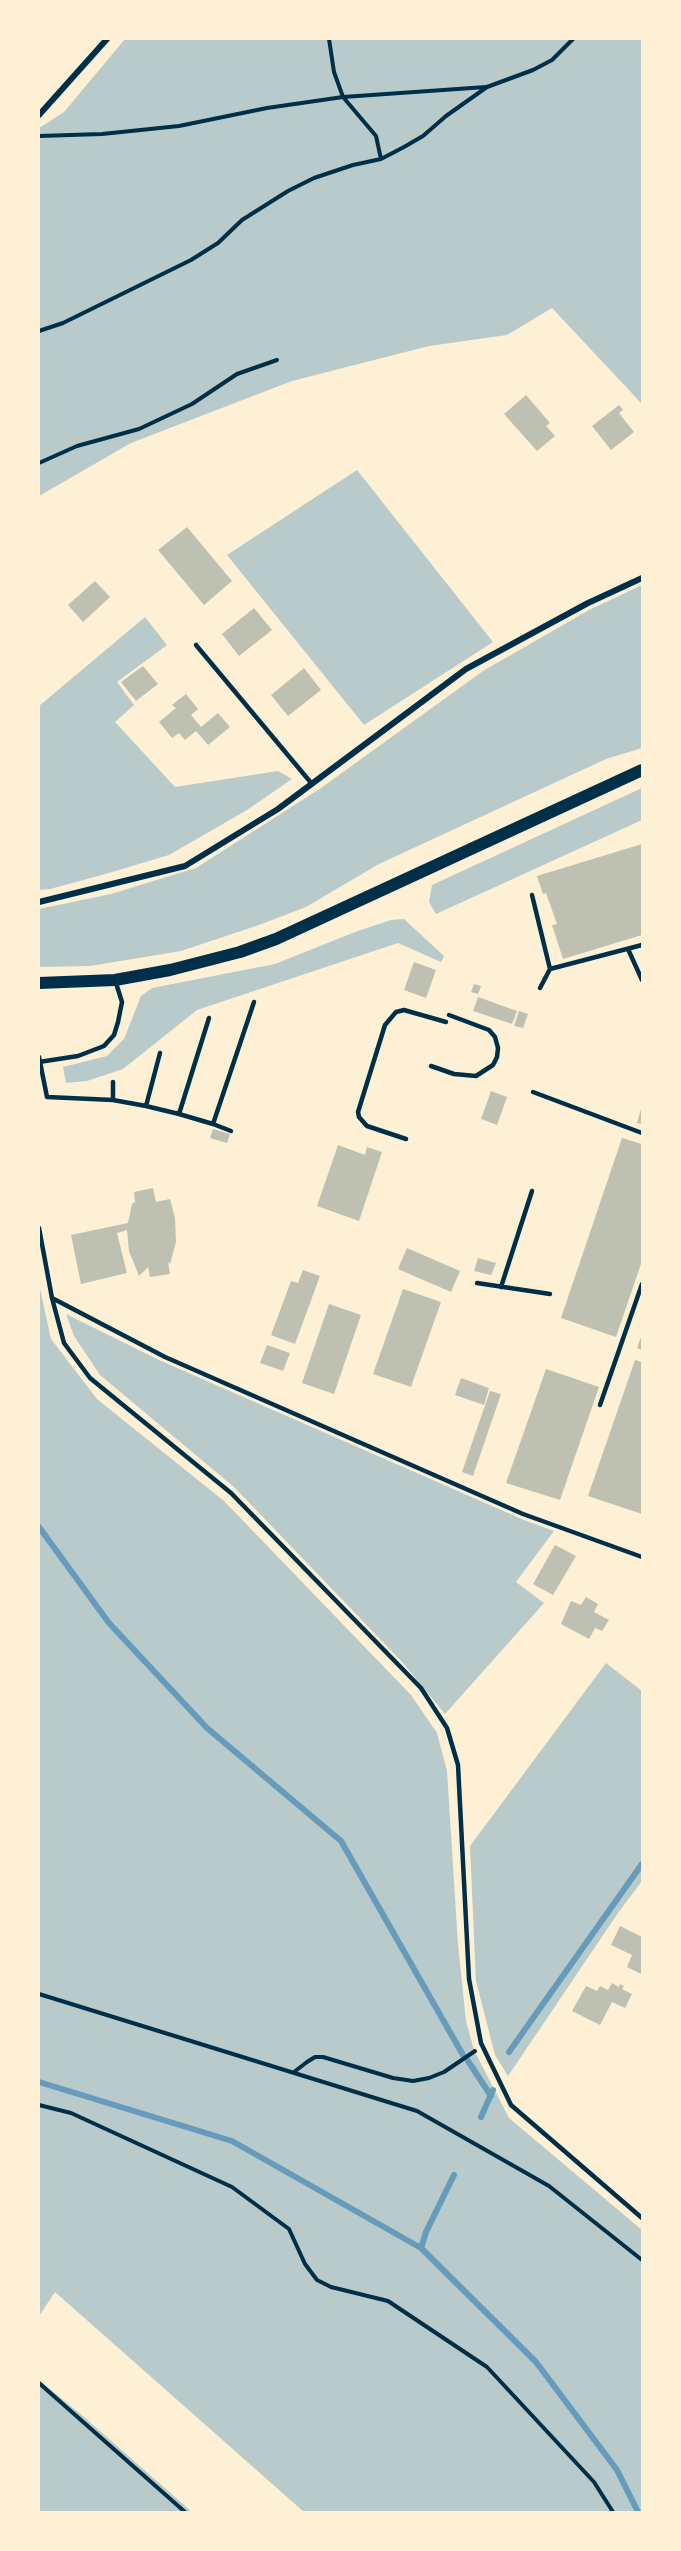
<!DOCTYPE html>
<style>
body{margin:0}
#map{position:relative;width:681px;height:2551px;overflow:hidden;background:#fdf0d5;font-family:Rubik,sans-serif}
canvas{display:block}
.frame{position:absolute;inset:0;border:40px solid #fdf0d5;pointer-events:none}
</style>
<div id="map">
<canvas width="681" height="2551"></canvas>
<div class="frame"></div>
</div>
<script>
const ctx = document.querySelector('canvas').getContext('2d');
ctx.lineJoin = 'round';
function fillPath(path, color) {
  ctx.fillStyle = color;
  ctx.fill(path, 'evenodd');
}
function shape(rows) {
  const path = new Path2D();
  for (const r of rows) {
    path.moveTo(r[0], r[1]);
    for (let i = 2; i < r.length; i += 2) path.lineTo(r[i], r[i + 1]);
  }
  return path;
}
function trace(path, color, width, dash) {
  ctx.strokeStyle = color;
  ctx.lineWidth = width;
  ctx.lineCap = dash ? 'butt' : 'round';
  ctx.setLineDash(dash || []);
  ctx.stroke(path);
}
const green = shape([
 [125,39,642,39,642,404,552,308,507,335,429,346,292,381,131,443,39,496,39,128,64,112],
 [357,470,493,642,364,725,227,555],
 [642,585,642,748,606,759,379,864,306,907,259,925,181,951,90,966,39,967,39,909,111,894,196,868,321,788,483,671,589,610],
 [145,617,167,645,117,682,134,705,115,722,175,787,278,771,292,779,247,810,169,855,102,875,50,889,39,890,39,706],
 [642,788,642,820,436,914,429,902,432,885],
 [404,919,444,956,441,962,398,943,197,1010,123,1069,87,1081,66,1083,63,1067,107,1056,124,1039,141,996,152,988,275,964,355,932,391,920],
 [39,1284,51,1339,97,1399,224,1501,411,1695,437,1733,447,1771,458,1944,466,2021,474,2050,509,2118,642,2230,642,2512,304,2512,55,2292,39,2316],
 [66,1314,159,1360,524,1520,554,1531,516,1582,544,1603,445,1714,403,1663,234,1487,100,1375,74,1336],
 [606,1663,642,1691,642,1881,618,1913,508,2076,495,2055,476,1981,470,1846],
 [39,2380,84,2417,192,2512,39,2512]
]);
const stream = shape([
 [39,1527,109,1623,207,1728,341,1841,463,2055],
 [509,2052,642,1864],
 [468,2061,491,2096],
 [39,2082,232,2141,421,2248,536,2362,617,2470,638,2512],
 [481,2117,493,2090],
 [421,2248,426,2232,454,2175]
]);
const building = shape([
 [526,395,550,423,546,426,555,436,537,451,504,414],
 [619,405,623,410,619,413,634,432,611,450,592,426],
 [187,527,232,581,204,605,158,550],
 [95,581,110,597,83,622,68,605],
 [254,608,272,630,239,656,222,634],
 [143,666,158,684,136,701,121,682],
 [304,668,321,690,288,716,271,695],
 [186,694,198,709,191,715,201,727,218,713,230,727,208,745,196,731,185,740,179,733,172,738,159,722,176,708,172,705],
 [642,844,642,935,563,959,552,925,557,924,546,893,543,894,537,876],
 [414,962,436,970,426,998,404,990],
 [474,984,481,986,478,994,471,992],
 [478,997,517,1011,512,1024,473,1011],
 [519,1011,528,1014,523,1028,514,1026],
 [491,1091,507,1097,497,1125,481,1119],
 [641,1109,642,1110,642,1124,637,1123],
 [213,1129,230,1134,227,1143,210,1138],
 [622,1138,642,1144,642,1261,616,1337,561,1318],
 [338,1145,365,1155,367,1147,382,1152,359,1221,317,1206],
 [153,1188,156,1202,170,1199,175,1218,176,1242,170,1264,168,1262,170,1274,150,1277,148,1267,139,1276,129,1251,127,1230,117,1233,127,1273,81,1284,71,1235,128,1223,132,1204,135,1202,134,1192],
 [407,1248,460,1271,451,1292,398,1269],
 [478,1258,496,1263,491,1275,474,1271],
 [303,1270,320,1276,295,1344,271,1335,291,1281,298,1283],
 [403,1289,441,1302,411,1387,373,1374],
 [329,1304,361,1315,334,1394,302,1383],
 [642,1334,642,1350,637,1348],
 [267,1345,290,1353,283,1371,260,1363],
 [635,1360,642,1362,642,1514,588,1496],
 [546,1369,599,1387,560,1500,506,1483],
 [461,1378,489,1388,484,1405,455,1395],
 [490,1391,501,1394,473,1476,462,1472],
 [555,1545,576,1556,553,1595,533,1584],
 [586,1597,598,1604,594,1612,609,1620,602,1631,595,1628,589,1639,561,1624,571,1601,581,1605],
 [620,1926,642,1937,641,1974,627,1967,632,1955,611,1945],
 [612,1983,619,1987,620,1984,624,1986,622,1989,632,1994,625,2008,612,2002,600,2025,572,2011,586,1986,597,1991,600,1986,608,1990]
]);
const path = shape([
 [329,39,334,72,343,97,376,136,381,159],
 [39,136,102,134,179,126,267,108,343,97,486,87],
 [39,331,63,323,191,260,218,243,242,220,288,191,314,178,353,165,381,159,404,147,423,136,446,116,487,87,533,70,552,60,573,39],
 [39,463,77,446,139,429,192,404,237,374,277,360],
 [39,1994,417,2111,549,2186,642,2260],
 [294,2072,307,2062,315,2057,323,2057,393,2078,413,2081,429,2078,444,2072,475,2051],
 [39,2105,71,2113,232,2187,289,2229,305,2264,317,2280,331,2287,388,2301,487,2367,594,2482,613,2512],
 [39,2383,185,2512]
]);
const service = shape([
 [196,645,312,784],
 [532,895,550,969,540,988],
 [628,949,642,980],
 [550,969,642,945],
 [39,1057,47,1097,113,1100,113,1082],
 [39,1062,78,1056,104,1046,114,1035,118,1022,122,1002,116,983],
 [431,1066,454,1074,476,1076,493,1065,497,1057,498,1048,495,1037,489,1030,449,1015],
 [533,1092,642,1133],
 [113,1100,146,1106,160,1053],
 [146,1106,179,1114,209,1018],
 [179,1114,213,1124,254,1002],
 [213,1124,231,1131],
 [406,1139,367,1126,359,1117,358,1112,385,1025,396,1012,404,1010,446,1022],
 [39,1228,52,1298,64,1343,90,1378,231,1493,421,1688,447,1728,458,1765,469,1979,481,2043,511,2105,642,2218],
 [477,1283,550,1294],
 [501,1287,532,1191],
 [52,1298,165,1357,523,1514,642,1557],
 [600,1405,642,1284]
]);
const minor = shape([
 [39,115,107,39],
 [39,902,185,866,278,809,466,669,588,603,642,578]
]);
const secondary = shape([
 [39,983,115,980,170,970,240,952,276,939,642,770]
]);
fillPath(green, '#b9caca');
trace(stream, '#669bbc', 6);
fillPath(building, '#bec0b2');
trace(path, '#003049', 4);
trace(service, '#003049', 4.5);
trace(minor, '#003049', 6);
trace(secondary, '#003049', 12);
</script>
